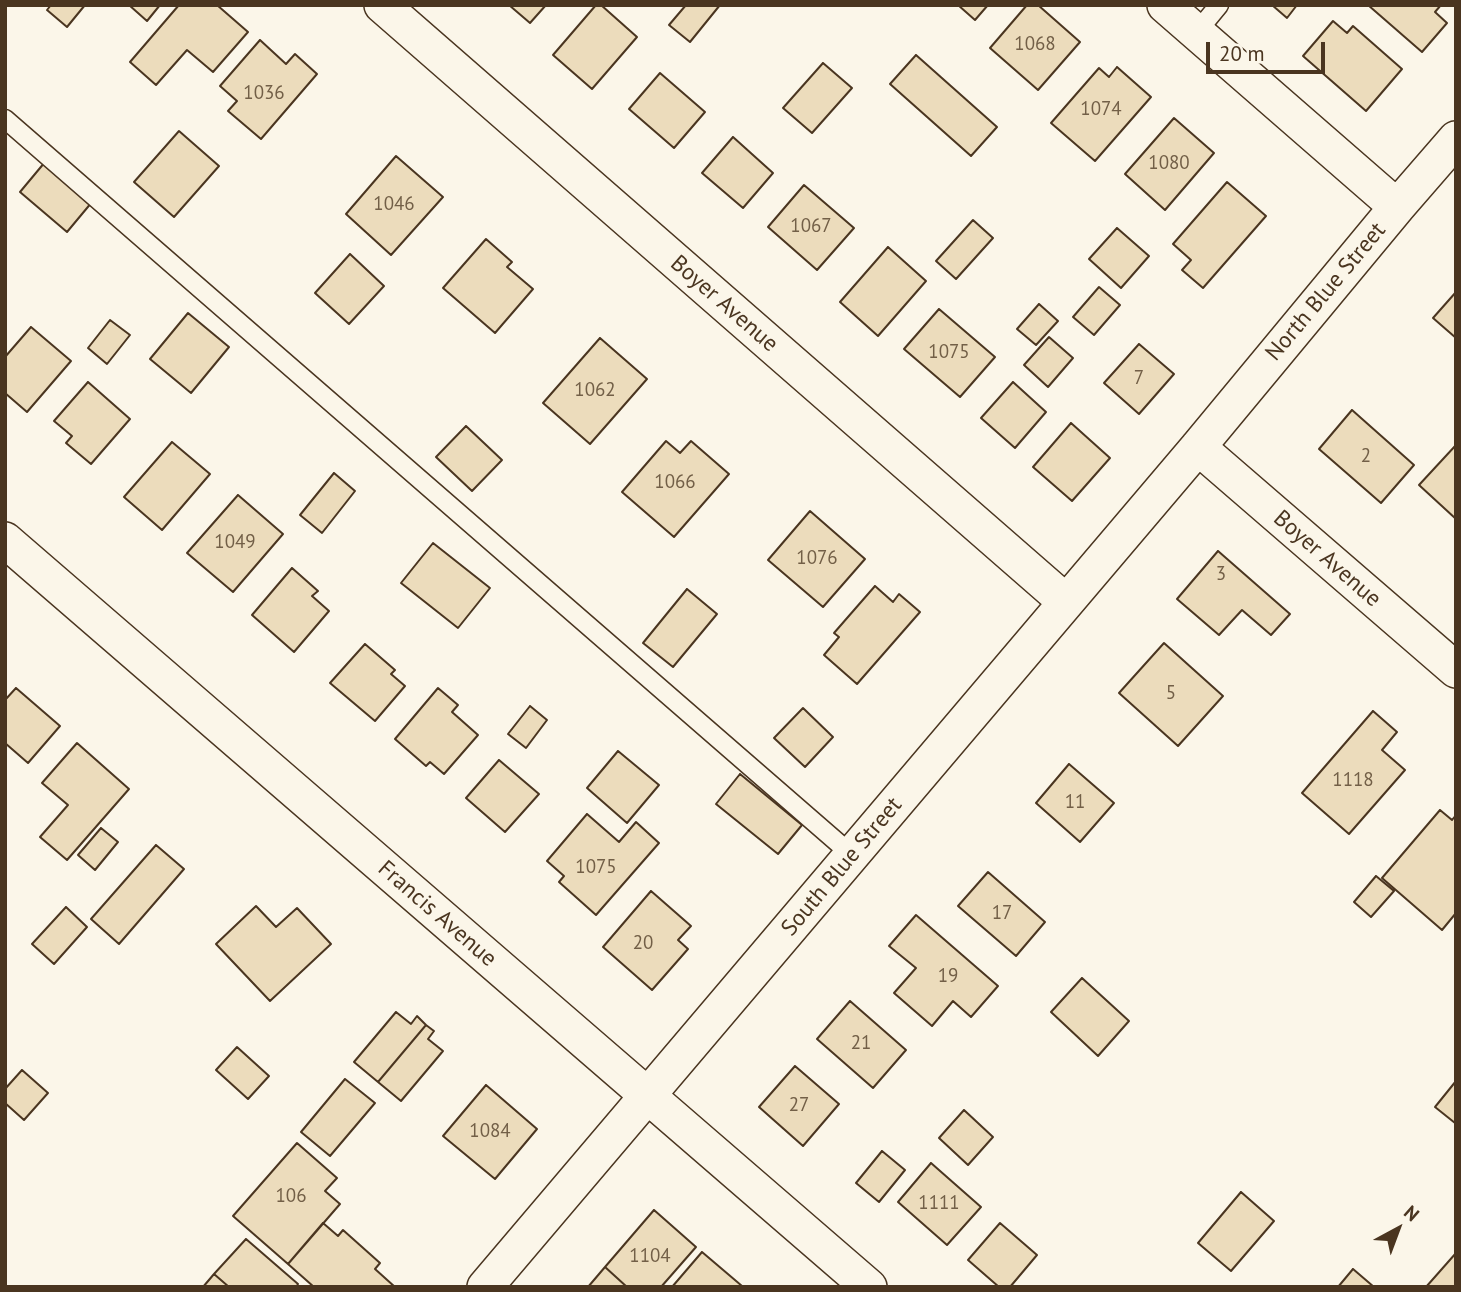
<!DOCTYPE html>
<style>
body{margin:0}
#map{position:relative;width:1461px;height:1292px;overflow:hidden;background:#fbf6e9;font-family:"PT Sans",sans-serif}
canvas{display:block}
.frame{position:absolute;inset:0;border:7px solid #4a3520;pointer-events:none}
.north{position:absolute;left:1363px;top:1194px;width:70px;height:70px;-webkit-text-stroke:5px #fbf6e9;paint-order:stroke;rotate:41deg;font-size:19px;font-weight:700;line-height:28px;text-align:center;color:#4a3520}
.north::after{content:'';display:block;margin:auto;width:24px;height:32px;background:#4a3520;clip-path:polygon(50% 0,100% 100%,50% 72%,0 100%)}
.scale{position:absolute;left:1206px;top:42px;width:119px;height:32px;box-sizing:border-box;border:4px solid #4a3520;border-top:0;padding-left:9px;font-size:21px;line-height:24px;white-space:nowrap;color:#4a3520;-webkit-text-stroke:5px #fbf6e9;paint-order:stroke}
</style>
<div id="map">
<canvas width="1461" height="1292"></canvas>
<div class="frame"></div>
<div class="north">N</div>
<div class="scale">20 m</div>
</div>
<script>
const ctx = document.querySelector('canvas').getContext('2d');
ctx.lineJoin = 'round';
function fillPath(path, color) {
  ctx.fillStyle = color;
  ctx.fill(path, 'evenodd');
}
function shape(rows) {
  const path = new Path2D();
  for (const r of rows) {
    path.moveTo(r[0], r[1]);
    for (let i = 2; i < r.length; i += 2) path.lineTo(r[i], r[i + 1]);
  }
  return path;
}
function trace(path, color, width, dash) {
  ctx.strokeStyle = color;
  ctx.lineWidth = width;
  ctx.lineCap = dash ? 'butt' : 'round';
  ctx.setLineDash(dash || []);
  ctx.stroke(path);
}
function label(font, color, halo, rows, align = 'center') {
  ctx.font = font + ' "PT Sans",sans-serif';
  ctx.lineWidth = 5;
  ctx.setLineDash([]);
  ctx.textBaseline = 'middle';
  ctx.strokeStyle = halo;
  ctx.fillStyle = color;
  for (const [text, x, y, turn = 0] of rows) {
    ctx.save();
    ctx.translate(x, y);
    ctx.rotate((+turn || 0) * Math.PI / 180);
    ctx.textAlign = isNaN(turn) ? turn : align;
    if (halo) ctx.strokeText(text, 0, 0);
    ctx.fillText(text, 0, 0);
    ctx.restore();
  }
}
const building = shape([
 [51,5,85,5,67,27,47,10,51,5],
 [129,5,160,5,147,21,129,5],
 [179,5,217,5,248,32,213,72,187,50,156,85,130,62,179,5],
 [509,5,546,5,530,23,509,5],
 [596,5,601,5,637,37,592,89,553,55,596,5],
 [686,5,720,5,690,42,669,25,686,5],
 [958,5,988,5,975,20,958,5],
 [1027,5,1038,5,1080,42,1038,90,990,48,1027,5],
 [1272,5,1297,5,1287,18,1272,5],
 [1368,5,1441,5,1435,12,1447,23,1422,52,1368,5],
 [1333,21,1347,33,1353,26,1402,69,1366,111,1303,56,1333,21],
 [260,40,286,64,295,54,317,74,261,139,228,111,237,101,220,86,260,40],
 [916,55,997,127,971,156,890,84,916,55],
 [823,63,852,88,812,133,783,108,823,63],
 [1117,67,1151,97,1095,161,1051,123,1099,68,1109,77,1117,67],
 [660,73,705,112,674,148,629,109,660,73],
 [1174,118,1214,153,1165,210,1125,174,1174,118],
 [179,131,219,166,174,217,134,182,179,131],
 [733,137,773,173,743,208,702,173,733,137],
 [396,156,443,197,391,255,346,214,396,156],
 [45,162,92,202,67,232,20,192,45,162],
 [1227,182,1266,216,1203,288,1182,270,1191,260,1173,244,1227,182],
 [804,185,854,228,817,270,768,227,804,185],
 [973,220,993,238,956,279,936,261,973,220],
 [1117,228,1149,256,1121,288,1089,259,1117,228],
 [486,239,512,262,507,267,533,289,495,333,443,288,486,239],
 [888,247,926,281,878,336,840,302,888,247],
 [350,254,384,286,349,324,315,293,350,254],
 [1099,287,1120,305,1094,335,1073,317,1099,287],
 [1456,292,1456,338,1433,318,1456,292],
 [1039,304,1058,321,1036,345,1017,329,1039,304],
 [939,309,995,357,960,397,904,349,939,309],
 [188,313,229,347,191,393,150,359,188,313],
 [110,320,130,335,107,364,88,348,110,320],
 [31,327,71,361,27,412,5,393,5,357,31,327],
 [1049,337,1073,358,1048,387,1024,365,1049,337],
 [600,338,647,379,590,444,543,403,600,338],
 [1139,344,1174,374,1139,414,1104,383,1139,344],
 [88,382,130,419,91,464,66,443,72,436,54,421,88,382],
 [1013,382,1046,412,1015,448,981,418,1013,382],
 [1352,410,1414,465,1381,503,1319,449,1352,410],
 [1071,423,1110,458,1072,501,1033,467,1071,423],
 [466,426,502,460,472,491,436,457,466,426],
 [666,441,680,453,691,441,729,474,674,537,622,492,666,441],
 [172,442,210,474,162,530,124,497,172,442],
 [1456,445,1456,519,1419,485,1456,445],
 [334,473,355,491,322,533,300,515,334,473],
 [238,495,283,534,233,592,187,553,238,495],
 [810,511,865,559,823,607,768,560,810,511],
 [433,543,490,588,458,628,401,583,433,543],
 [1218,551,1290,614,1271,635,1242,610,1219,635,1177,599,1218,551],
 [292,568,318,591,312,596,329,611,294,652,252,615,292,568],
 [875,586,893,602,899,594,920,612,857,684,824,655,839,637,834,633,875,586],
 [687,589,717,614,673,667,643,643,687,589],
 [1164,643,1223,696,1178,746,1119,693,1164,643],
 [365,644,395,670,391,674,405,686,375,721,330,683,365,644],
 [16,688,60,726,28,763,5,743,5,700,16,688],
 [438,688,458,705,452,712,478,735,444,774,430,762,426,766,395,739,438,688],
 [530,706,547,720,526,748,508,734,530,706],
 [803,708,833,737,805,767,774,738,803,708],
 [1373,711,1397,732,1382,750,1405,770,1349,834,1302,793,1373,711],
 [77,743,129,789,67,860,40,837,68,805,42,783,77,743],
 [618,751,659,785,627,823,587,788,618,751],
 [499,760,539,794,505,832,466,798,499,760],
 [1069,764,1114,803,1080,842,1036,803,1069,764],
 [740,774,802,825,778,854,716,804,740,774],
 [1440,810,1452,820,1456,815,1456,913,1442,930,1382,878,1440,810],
 [587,814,619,842,636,822,659,843,596,915,559,882,564,876,547,861,587,814],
 [101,828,118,842,95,870,78,855,101,828],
 [156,845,184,869,119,944,91,919,156,845],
 [988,872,1045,922,1016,956,958,906,988,872],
 [1376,876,1394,891,1371,917,1354,902,1376,876],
 [651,891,691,926,678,940,688,949,652,990,603,947,651,891],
 [256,906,276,927,297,908,331,944,270,1001,216,944,256,906],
 [66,907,87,927,54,964,32,944,66,907],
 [916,915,998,986,971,1017,953,1001,932,1026,894,993,916,968,889,946,916,915],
 [1082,978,1129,1021,1098,1056,1051,1012,1082,978],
 [850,1001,906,1050,873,1088,817,1039,850,1001],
 [396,1012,411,1024,417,1016,426,1025,378,1082,354,1062,396,1012],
 [426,1025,434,1031,428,1039,443,1051,401,1101,378,1082,426,1025],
 [237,1047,269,1076,248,1099,216,1070,237,1047],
 [795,1066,839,1104,803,1146,759,1107,795,1066],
 [22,1070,48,1093,24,1120,5,1103,5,1089,22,1070],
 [345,1079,375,1103,330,1156,301,1132,345,1079],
 [1456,1081,1456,1121,1455,1123,1435,1107,1456,1081],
 [486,1085,537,1129,495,1179,443,1136,486,1085],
 [964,1110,993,1137,968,1165,939,1138,964,1110],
 [297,1143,337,1178,325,1191,340,1204,288,1264,233,1216,297,1143],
 [882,1151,905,1170,879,1202,856,1183,882,1151],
 [931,1163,981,1207,947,1245,898,1202,931,1163],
 [1241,1192,1274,1221,1231,1271,1198,1243,1241,1192],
 [654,1210,696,1247,661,1287,627,1287,605,1267,654,1210],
 [323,1223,338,1236,343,1230,380,1263,375,1269,395,1287,314,1287,288,1264,323,1223],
 [1000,1223,1037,1255,1010,1287,999,1287,968,1260,1000,1223],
 [246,1239,298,1284,296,1287,229,1287,214,1274,246,1239],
 [702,1252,742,1286,741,1287,672,1287,702,1252],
 [1456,1253,1456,1287,1426,1287,1456,1253],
 [605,1267,627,1287,588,1287,605,1267],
 [1353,1269,1374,1287,1338,1287,1353,1269],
 [214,1274,229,1287,203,1287,214,1274]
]);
const lane = shape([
 [1196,33,1219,5],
 [5,119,852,855]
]);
const street = shape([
 [382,5,1066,602],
 [1165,5,1397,207],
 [1198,447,1456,670],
 [5,540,869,1287],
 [485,1287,1198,447,1397,207,1456,139]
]);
const numberNames = [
 ["1068",1035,45],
 ["1036",264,94],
 ["1074",1101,110],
 ["1080",1169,164],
 ["1046",394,205],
 ["1067",811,227],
 ["1075",949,353],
 ["7",1139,379],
 ["1062",595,391],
 ["2",1366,457],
 ["1066",675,483],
 ["1049",235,543],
 ["1076",817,559],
 ["3",1221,575],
 ["5",1171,694],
 ["1118",1353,781],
 ["11",1075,803],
 ["1075",596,868],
 ["17",1002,914],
 ["20",643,944],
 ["19",948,977],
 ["21",861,1044],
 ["27",799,1106],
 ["1084",490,1132],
 ["106",291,1197],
 ["1111",939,1204],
 ["1104",650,1257]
];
const streetNames = [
 ["North Blue Street",1326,292,-50],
 ["Boyer Avenue",724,304,41],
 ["Boyer Avenue",1327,559,41],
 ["South Blue Street",842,867,-50],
 ["Francis Avenue",437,914,41]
];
fillPath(building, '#ecdcbc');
trace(building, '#4a3520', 2);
trace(lane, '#4a3520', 21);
trace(street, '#4a3520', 38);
trace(lane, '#fbf6e9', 18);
trace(street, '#fbf6e9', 35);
label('19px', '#725f47', null, numberNames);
label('23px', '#4a3520', '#fbf6e9', streetNames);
</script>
